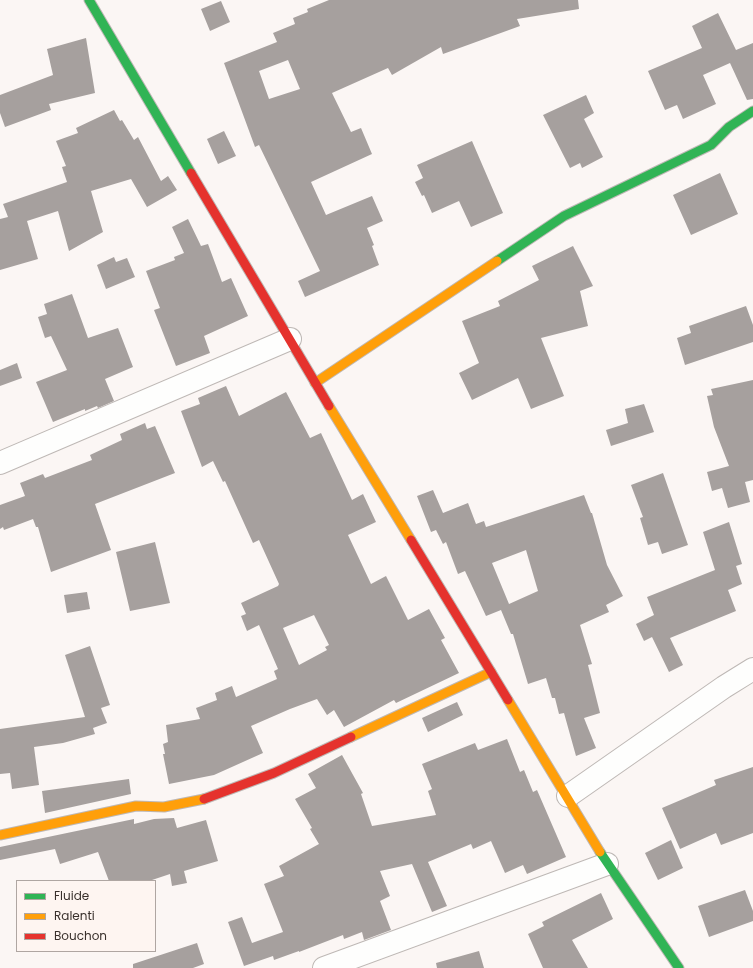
<!DOCTYPE html>
<style>
body{margin:0}
#map{position:relative;width:753px;height:968px;overflow:hidden;background:#fbf6f4;font-family:Poppins,sans-serif}
canvas{display:block}
.legend{position:absolute;left:16px;top:880px;width:140px;height:72px;box-sizing:border-box;background:#fef5f1;border:1px solid #afa6a2;margin:0;padding:5px 7px;list-style:none;font-size:12px;color:#39302c}
.legend li{display:flex;align-items:center;gap:8px;height:20px}
.legend b{width:20px;border:1px solid #afa6a2}
</style>
<div id="map">
<canvas width="753" height="968"></canvas>
<ul class="legend">
<li><b style="height:5px;background:#30b455"></b>Fluide</li>
<li><b style="height:5px;background:#ff9f0a"></b>Ralenti</li>
<li><b style="height:5px;background:#e5322d"></b>Bouchon</li>
</ul>
</div>
<script>
const ctx = document.querySelector('canvas').getContext('2d');
ctx.lineJoin = 'round';
function fillPath(path, color) {
  ctx.fillStyle = color;
  ctx.fill(path, 'evenodd');
}
function shape(rows) {
  const path = new Path2D();
  for (const r of rows) {
    path.moveTo(r[0], r[1]);
    for (let i = 2; i < r.length; i += 2) path.lineTo(r[i], r[i + 1]);
  }
  return path;
}
function trace(path, color, width, dash) {
  ctx.strokeStyle = color;
  ctx.lineWidth = width;
  ctx.lineCap = dash ? 'butt' : 'round';
  ctx.setLineDash(dash || []);
  ctx.stroke(path);
}
const building = shape([
 [329,0,578,0,579,9,517,19,520,26,443,54,441,47,392,75,388,68,332,93,351,132,361,128,372,154,311,182,326,215,372,196,383,221,367,228,374,245,372,246,379,265,305,297,298,281,320,271,259,145,255,147,224,63,277,42,273,33,295,24,293,18,308,12,307,9],
 [288,60,300,89,269,99,259,71],
 [221,1,230,22,210,31,201,9],
 [718,13,736,50,753,43,753,99,747,100,730,63,703,75,716,104,683,119,677,105,665,110,648,71,702,48,692,26],
 [86,38,95,93,49,104,51,110,5,127,0,113,0,95,53,75,47,49],
 [586,95,594,113,584,119,603,157,582,168,580,163,570,168,543,115],
 [114,110,120,121,122,120,134,140,138,137,161,181,168,176,177,190,147,207,131,179,91,191,103,232,69,251,58,211,27,221,38,259,0,270,0,219,8,217,3,204,67,182,62,167,66,166,56,141,78,133,76,128],
 [224,131,236,156,218,164,207,139],
 [472,141,503,213,471,227,459,201,432,213,424,195,422,196,415,182,423,178,417,165],
 [720,173,738,214,691,235,673,195],
 [188,219,201,246,208,244,222,282,231,278,248,316,204,336,210,353,176,366,154,310,160,308,146,271,175,260,174,257,184,253,172,227],
 [573,246,593,286,580,291,588,326,541,338,564,396,531,409,518,378,472,400,459,373,479,363,462,321,500,306,498,301,539,280,532,266],
 [114,257,116,262,127,258,135,277,106,289,97,265],
 [72,294,88,338,118,328,133,367,105,379,114,401,98,408,97,406,85,411,85,409,53,422,36,382,67,370,51,336,45,338,38,317,47,314,44,304],
 [746,306,753,325,753,342,685,365,677,338,691,333,689,326],
 [17,363,22,378,0,386,0,370],
 [753,380,753,480,745,482,750,502,728,508,722,488,712,491,707,472,729,466,714,427,707,396,713,395,711,389],
 [226,386,239,416,286,392,310,438,321,433,352,500,363,494,376,522,348,535,371,584,386,576,408,620,429,609,445,638,441,640,459,673,396,703,394,700,344,727,334,710,327,715,317,699,290,709,251,726,263,753,214,775,169,784,163,754,165,754,163,744,168,742,166,725,200,719,196,708,217,700,215,693,232,686,236,697,277,679,274,671,278,669,259,625,247,631,241,616,246,614,241,603,278,586,279,584,259,540,253,543,225,481,223,482,213,461,202,467,181,411,200,404,198,398],
 [314,615,329,645,325,647,327,650,299,665,283,628],
 [644,404,654,432,611,446,606,430,628,423,625,409],
 [145,423,147,429,155,426,175,473,95,504,111,550,51,572,38,527,36,527,33,519,4,530,3,527,0,529,0,505,25,496,20,483,43,474,45,478,92,460,90,455,122,440,120,434],
 [663,473,688,545,662,554,658,542,648,545,640,518,643,517,631,485],
 [433,490,443,513,468,503,476,524,484,521,486,527,584,495,591,513,592,513,607,565,623,596,606,605,609,612,580,625,592,664,588,665,600,713,584,718,596,748,576,756,564,713,559,714,555,698,552,698,546,678,528,684,513,634,511,634,501,610,486,616,465,571,458,574,446,542,443,544,436,530,431,532,417,496],
 [526,550,538,591,509,604,492,563],
 [729,522,742,564,736,566,742,584,728,590,736,611,670,638,683,665,669,672,652,637,644,641,636,624,654,615,647,597,715,570,703,532],
 [155,542,170,603,130,611,116,552],
 [87,592,90,609,67,613,64,595],
 [90,646,110,705,101,708,107,723,93,728,95,734,63,743,34,747,39,785,12,789,10,773,0,774,0,729,85,717,65,655],
 [457,702,463,715,428,732,422,718],
 [507,739,520,772,524,770,533,792,537,790,566,857,527,874,523,865,505,873,491,841,473,849,471,844,428,862,447,906,432,912,412,864,380,871,390,896,380,901,391,930,364,940,362,932,344,939,343,935,299,952,299,951,274,960,273,956,244,966,228,922,242,917,252,943,283,932,264,884,284,876,279,866,319,844,310,829,312,828,295,799,316,788,308,774,342,755,363,793,361,794,372,826,436,815,428,791,432,789,422,764,475,743,478,750],
 [753,767,753,833,721,845,716,833,680,849,662,808,716,785,714,780],
 [129,779,131,794,45,813,42,791],
 [174,818,177,828,206,820,218,861,184,871,187,883,172,886,170,874,149,881,109,881,98,852,60,864,55,849,0,860,0,847,134,819,134,824,154,819],
 [671,840,683,868,658,880,645,853],
 [745,890,753,911,753,921,709,937,698,906],
 [601,893,613,919,572,940,588,968,543,968,528,934,544,926,542,922],
 [197,943,204,964,193,968,133,968,133,964],
 [479,951,484,968,437,968,436,963]
]);
const street = shape([
 [0,463,290,339],
 [568,796,724,687,753,669],
 [324,968,607,864]
]);
const fast = shape([
 [89,0,191,173],
 [497,261,564,216,711,145,729,127,753,111],
 [600,852,679,968]
]);
const slow = shape([
 [315,383,497,261],
 [329,406,411,540],
 [508,700,600,852],
 [351,737,491,672],
 [0,835,136,806,164,807,204,799]
]);
const jam = shape([
 [191,173,329,406],
 [411,540,508,700],
 [204,799,274,773,351,737]
]);
fillPath(building, '#a6a09e');
trace(street, '#beb8b5', 24);
trace(fast, '#beb8b5', 11);
trace(slow, '#beb8b5', 11);
trace(jam, '#beb8b5', 11);
trace(street, '#fefefd', 22);
trace(fast, '#30b455', 9);
trace(slow, '#ff9f0a', 9);
trace(jam, '#e5322d', 9);
</script>
